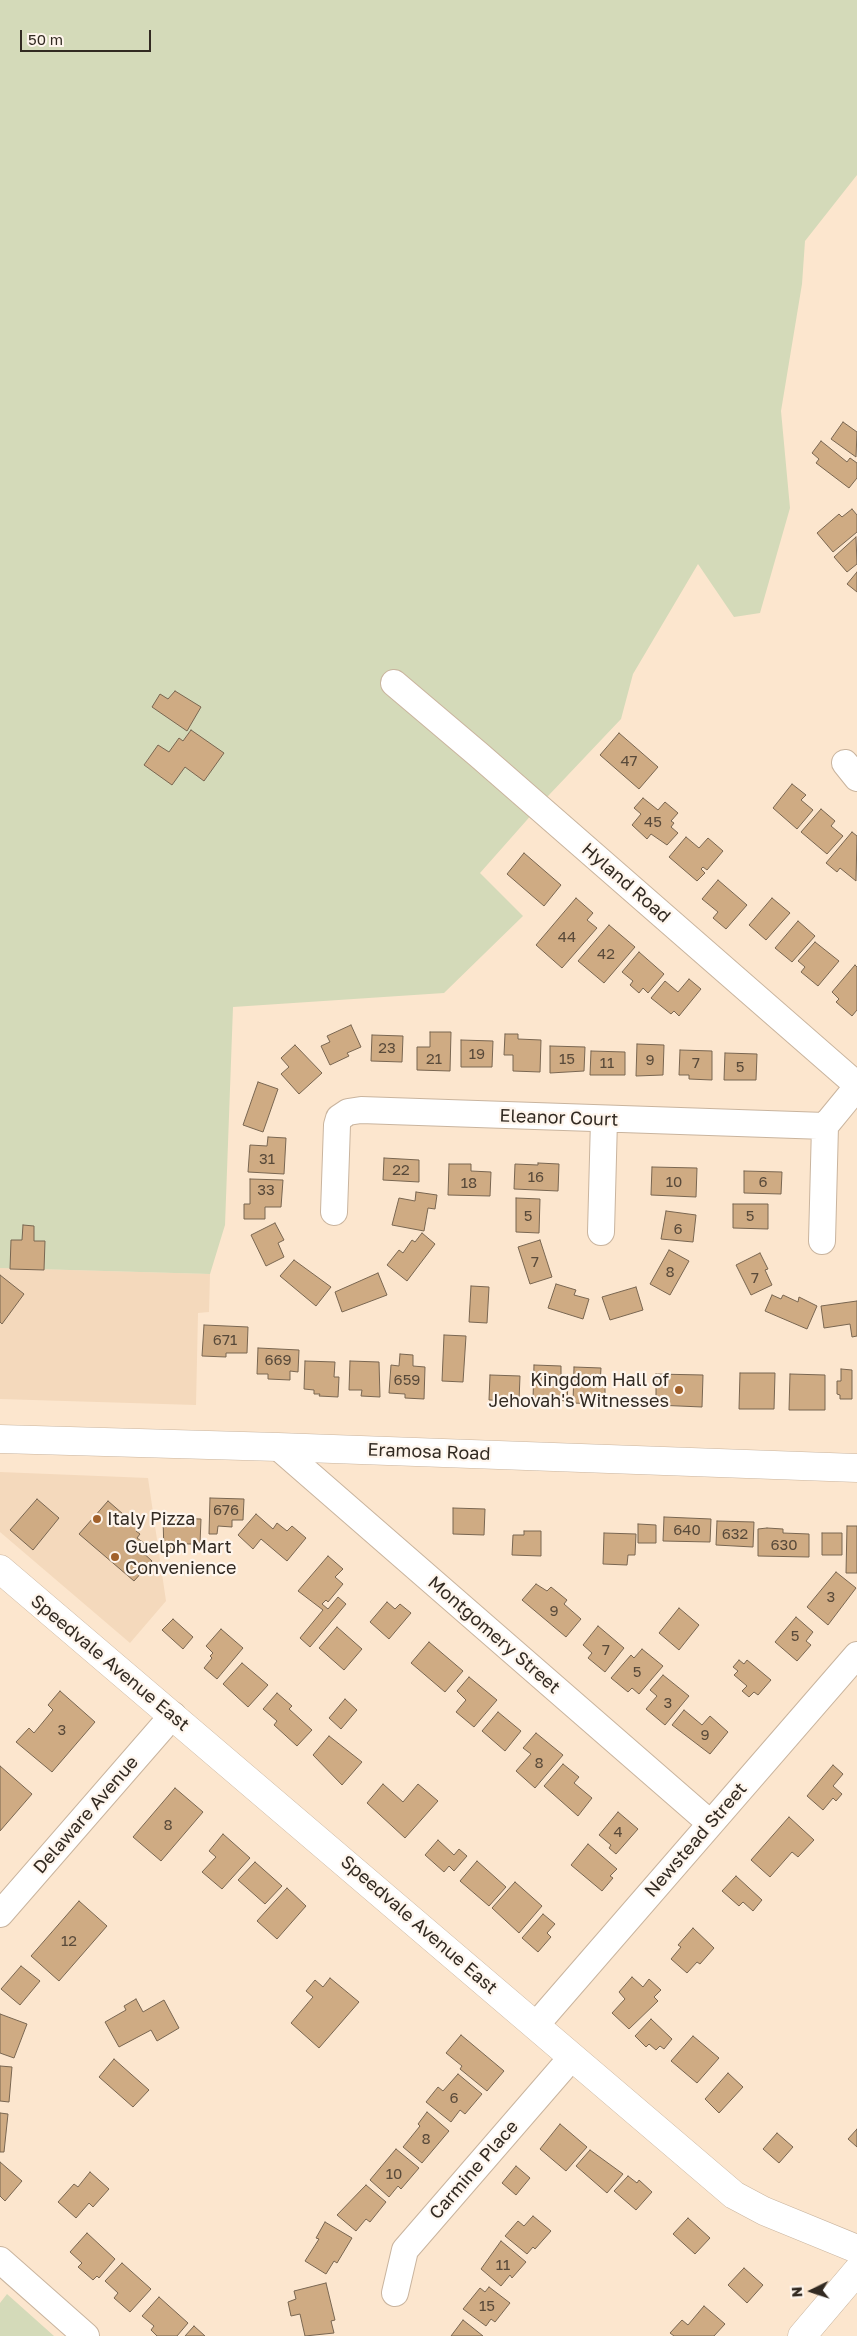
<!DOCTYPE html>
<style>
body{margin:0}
#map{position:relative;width:857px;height:2336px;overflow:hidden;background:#fce6ce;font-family:"Golos Text",sans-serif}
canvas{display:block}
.north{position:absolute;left:787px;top:2266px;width:50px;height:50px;-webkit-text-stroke:4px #fef5ec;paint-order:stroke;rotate:266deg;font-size:14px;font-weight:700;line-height:20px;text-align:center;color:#322a22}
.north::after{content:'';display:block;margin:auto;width:18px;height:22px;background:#322a22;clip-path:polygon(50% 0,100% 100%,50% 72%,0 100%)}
.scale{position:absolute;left:20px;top:30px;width:131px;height:22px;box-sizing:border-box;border:2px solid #322a22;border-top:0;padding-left:6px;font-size:15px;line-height:18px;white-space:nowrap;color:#322a22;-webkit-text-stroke:4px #fef5ec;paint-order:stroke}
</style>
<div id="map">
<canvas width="857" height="2336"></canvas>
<div class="north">N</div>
<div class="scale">50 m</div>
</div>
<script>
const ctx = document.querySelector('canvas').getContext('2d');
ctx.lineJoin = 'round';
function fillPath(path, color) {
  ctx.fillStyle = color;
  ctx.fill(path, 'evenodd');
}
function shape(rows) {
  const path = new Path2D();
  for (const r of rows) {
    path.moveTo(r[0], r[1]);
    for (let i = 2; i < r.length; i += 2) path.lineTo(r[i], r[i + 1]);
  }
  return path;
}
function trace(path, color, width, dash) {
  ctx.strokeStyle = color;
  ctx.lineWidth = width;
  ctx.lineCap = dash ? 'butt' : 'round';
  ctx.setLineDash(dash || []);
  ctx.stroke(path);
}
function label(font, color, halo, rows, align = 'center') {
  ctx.font = font + ' "Golos Text",sans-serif';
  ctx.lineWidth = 4.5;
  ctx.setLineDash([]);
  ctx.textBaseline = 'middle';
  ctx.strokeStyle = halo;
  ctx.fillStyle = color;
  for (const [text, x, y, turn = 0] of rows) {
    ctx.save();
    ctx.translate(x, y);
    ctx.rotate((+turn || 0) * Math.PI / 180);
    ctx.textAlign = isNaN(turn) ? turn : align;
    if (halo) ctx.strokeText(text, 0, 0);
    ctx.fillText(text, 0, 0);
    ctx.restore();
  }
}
const built = shape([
 [0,1268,210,1274,209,1312,198,1313,196,1405,0,1399],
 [0,1472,148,1478,166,1601,130,1643,0,1532]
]);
const green = shape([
 [0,0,857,0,857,175,805,241,802,284,781,411,790,508,760,613,734,617,698,564,633,674,621,719,549,795,480,873,523,916,444,993,233,1007,225,1225,210,1274,0,1268],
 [7,2294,54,2336,0,2336,0,2303]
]);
const building = shape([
 [843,422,857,432,856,457,831,439,843,422],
 [821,441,847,462,850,458,857,463,857,478,849,488,816,463,819,459,812,453,821,441],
 [852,509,857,515,857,532,833,552,817,533,839,514,842,517,852,509],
 [856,537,857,564,847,572,834,557,856,537],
 [857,572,857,592,847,584,857,572],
 [175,691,201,707,187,731,152,707,160,694,168,699,175,691],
 [191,730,224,753,204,781,185,767,172,785,144,765,158,745,169,752,179,738,183,741,191,730],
 [619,733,658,767,639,789,600,755,619,733],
 [792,784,806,795,801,800,813,810,797,829,773,808,792,784],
 [643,798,658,810,665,802,678,813,671,821,674,823,671,827,678,833,667,845,651,834,647,839,632,825,641,814,634,808,643,798],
 [821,809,835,821,831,826,843,836,827,854,801,832,821,809],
 [852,832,857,836,856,881,840,868,837,872,826,863,852,832],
 [686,837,699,848,708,838,723,851,707,870,703,867,701,869,705,873,697,881,669,857,686,837],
 [524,853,561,885,544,906,507,874,524,853],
 [718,880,747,905,726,929,713,918,718,912,702,899,718,880],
 [576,898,593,913,587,920,597,928,562,968,536,945,576,898],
 [772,898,790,913,766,940,749,925,772,898],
 [798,921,815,936,792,962,775,948,798,921],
 [609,925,635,947,604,983,578,961,609,925],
 [815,942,839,961,818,986,801,972,805,967,798,961,815,942],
 [639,952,664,974,648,993,643,988,639,993,630,985,633,981,622,972,639,952],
 [855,965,857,967,857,1010,852,1016,836,1002,839,999,832,992,855,965],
 [689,979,701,989,679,1016,674,1011,671,1014,651,998,665,981,678,992,689,979],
 [351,1025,361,1047,347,1053,349,1056,330,1065,321,1046,330,1042,327,1036,351,1025],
 [430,1032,451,1032,450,1071,417,1070,417,1047,430,1047,430,1032],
 [505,1034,518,1034,518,1039,541,1040,540,1072,513,1071,513,1055,504,1055,505,1034],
 [372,1035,403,1036,402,1062,371,1061,372,1035],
 [461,1040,493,1041,492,1067,461,1067,461,1040],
 [637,1044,664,1045,663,1075,636,1076,637,1044],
 [295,1045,322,1073,299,1094,281,1074,289,1067,281,1058,295,1045],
 [550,1046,585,1047,584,1071,550,1073,550,1046],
 [680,1050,712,1051,712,1080,689,1079,689,1075,679,1075,680,1050],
 [591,1051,625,1052,625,1075,590,1075,591,1051],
 [725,1053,757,1054,756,1080,724,1080,725,1053],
 [258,1082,278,1089,263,1132,243,1125,258,1082],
 [268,1137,286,1138,284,1174,248,1172,250,1145,267,1146,268,1137],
 [384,1158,419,1160,419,1182,383,1180,384,1158],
 [538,1163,559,1164,558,1191,514,1189,515,1164,538,1165,538,1163],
 [449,1164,471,1164,471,1171,491,1172,490,1196,448,1195,449,1164],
 [652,1167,697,1168,696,1197,651,1195,652,1167],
 [744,1171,782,1172,781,1194,744,1193,744,1171],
 [250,1179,283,1180,281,1207,265,1207,265,1219,244,1219,244,1204,250,1204,250,1179],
 [416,1192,437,1195,435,1209,428,1208,424,1231,392,1225,399,1198,415,1201,416,1192],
 [516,1198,540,1199,539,1233,516,1232,516,1198],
 [733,1204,768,1204,768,1229,733,1228,733,1204],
 [666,1211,696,1215,693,1242,661,1239,666,1211],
 [275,1223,284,1240,278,1243,284,1257,266,1266,251,1235,275,1223],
 [23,1225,34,1226,34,1241,45,1241,44,1270,10,1269,11,1240,22,1240,23,1225],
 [422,1233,435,1244,407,1281,387,1265,399,1250,403,1253,412,1240,415,1242,422,1233],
 [540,1240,552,1277,530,1284,518,1247,540,1240],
 [669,1250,689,1261,670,1295,650,1284,669,1250],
 [760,1253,768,1269,765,1270,772,1285,751,1295,736,1265,760,1253],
 [294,1260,331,1287,316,1306,280,1276,294,1260],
 [378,1273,387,1295,342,1312,335,1292,378,1273],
 [0,1275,24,1294,2,1324,0,1322,0,1275],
 [556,1284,576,1290,574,1295,589,1299,583,1319,548,1308,556,1284],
 [471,1286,489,1287,487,1323,469,1322,471,1286],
 [636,1287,643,1310,610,1320,602,1297,636,1287],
 [772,1295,781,1299,783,1295,798,1302,799,1297,817,1306,807,1329,765,1311,772,1295],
 [857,1301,857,1336,852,1337,850,1324,824,1328,821,1306,857,1301],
 [204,1325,248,1327,247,1353,226,1353,226,1357,202,1356,204,1325],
 [444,1335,466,1336,463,1382,442,1381,444,1335],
 [258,1348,299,1350,298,1372,290,1371,290,1380,268,1379,268,1374,257,1374,258,1348],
 [400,1354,413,1355,413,1366,425,1367,424,1399,405,1398,405,1394,389,1393,391,1365,399,1366,400,1354],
 [305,1361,335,1362,334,1377,339,1377,338,1397,319,1396,320,1394,314,1394,314,1390,304,1389,305,1361],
 [350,1361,379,1362,380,1397,361,1396,362,1390,349,1390,350,1361],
 [534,1365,561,1366,561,1384,568,1385,567,1401,533,1399,534,1365],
 [574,1367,601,1368,600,1385,605,1385,605,1402,599,1402,599,1404,573,1403,574,1367],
 [841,1369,852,1370,852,1399,840,1399,840,1395,837,1394,837,1381,841,1381,841,1369],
 [740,1373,775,1373,774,1409,739,1409,740,1373],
 [656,1374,703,1375,702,1407,656,1405,656,1374],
 [790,1374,825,1375,825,1410,789,1410,790,1374],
 [490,1375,520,1376,519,1401,489,1400,490,1375],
 [210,1498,244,1499,243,1520,232,1520,232,1527,218,1526,217,1534,209,1534,210,1498],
 [37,1499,59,1518,33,1550,10,1530,37,1499],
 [108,1501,139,1528,136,1531,140,1534,137,1538,144,1543,139,1549,152,1561,134,1581,79,1534,108,1501],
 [453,1508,485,1509,484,1535,453,1534,453,1508],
 [256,1514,273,1529,277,1523,287,1531,292,1526,306,1538,287,1561,261,1539,253,1549,238,1535,256,1514],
 [664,1517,711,1519,710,1542,663,1541,664,1517],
 [163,1518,201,1519,200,1544,179,1544,179,1553,164,1553,163,1518],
 [717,1521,754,1522,753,1547,716,1545,717,1521],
 [638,1524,656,1525,656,1543,638,1543,638,1524],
 [847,1526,857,1526,857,1573,846,1573,847,1526],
 [767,1528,783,1529,783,1533,809,1534,809,1557,758,1556,758,1529,767,1528],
 [524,1531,541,1531,541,1556,512,1555,513,1535,524,1535,524,1531],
 [604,1533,636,1534,635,1555,628,1555,627,1565,603,1564,604,1533],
 [822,1533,842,1533,842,1555,822,1555,822,1533],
 [328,1556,343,1569,335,1577,343,1584,328,1602,326,1600,322,1604,328,1609,338,1597,346,1604,310,1647,300,1638,323,1610,298,1591,328,1556],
 [836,1572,856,1588,828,1625,807,1607,836,1572],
 [536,1584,547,1591,551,1587,567,1600,564,1604,581,1619,566,1637,522,1600,536,1584],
 [387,1602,395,1609,400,1604,411,1613,389,1639,370,1622,387,1602],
 [679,1608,699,1625,679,1650,659,1633,679,1608],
 [796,1617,813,1632,806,1641,811,1645,797,1661,775,1642,796,1617],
 [173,1619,193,1637,183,1649,162,1630,173,1619],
 [598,1626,624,1648,605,1672,588,1658,592,1653,583,1645,598,1626],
 [337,1627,362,1649,344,1670,319,1648,337,1627],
 [221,1629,243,1648,217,1679,204,1668,212,1658,210,1656,213,1653,206,1646,221,1629],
 [429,1642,463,1671,445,1692,411,1663,429,1642],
 [642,1649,663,1666,639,1694,632,1688,628,1692,611,1678,631,1655,634,1658,642,1649],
 [739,1660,744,1664,747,1660,771,1680,758,1695,754,1692,749,1697,742,1691,747,1686,734,1675,738,1671,733,1667,739,1660],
 [242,1663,268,1685,248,1707,223,1684,242,1663],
 [663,1675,689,1696,665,1725,646,1709,657,1696,650,1690,663,1675],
 [469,1677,497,1700,474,1727,456,1712,466,1700,457,1691,469,1677],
 [60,1691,95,1722,52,1772,16,1742,29,1728,34,1733,53,1710,48,1705,60,1691],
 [277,1693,292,1706,289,1709,312,1730,297,1746,274,1725,277,1721,263,1709,277,1693],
 [345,1699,357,1710,341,1729,329,1718,345,1699],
 [684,1710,702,1725,710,1716,728,1732,710,1754,672,1725,684,1710],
 [498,1712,521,1731,505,1751,482,1731,498,1712],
 [536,1733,563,1755,535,1788,516,1771,531,1754,523,1748,536,1733],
 [329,1736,362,1762,342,1785,313,1755,329,1736],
 [563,1764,579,1777,574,1783,592,1798,578,1816,544,1786,563,1764],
 [833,1765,843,1774,833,1786,842,1794,836,1801,833,1798,823,1810,807,1796,833,1765],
 [0,1766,32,1794,0,1831,0,1766],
 [383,1784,403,1802,418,1784,438,1801,405,1838,367,1803,383,1784],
 [175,1788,203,1812,161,1861,133,1837,175,1788],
 [618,1812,638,1829,616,1854,609,1848,611,1845,599,1835,618,1812],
 [789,1817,814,1840,798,1857,792,1852,770,1877,751,1860,789,1817],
 [223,1834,250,1858,222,1889,202,1872,216,1857,209,1851,223,1834],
 [438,1840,454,1855,459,1849,467,1856,454,1871,449,1866,444,1872,425,1855,438,1840],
 [588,1844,617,1869,610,1876,613,1878,602,1891,571,1865,588,1844],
 [477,1861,506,1887,489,1906,460,1881,477,1861],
 [255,1862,282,1886,265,1904,238,1880,255,1862],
 [736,1876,762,1900,753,1911,743,1902,739,1906,722,1891,736,1876],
 [515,1882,542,1906,519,1933,492,1908,515,1882],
 [287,1888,306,1906,277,1939,257,1921,287,1888],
 [79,1901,107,1926,59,1981,31,1956,79,1901],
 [543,1914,555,1924,547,1933,551,1937,538,1952,522,1938,543,1914],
 [693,1928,714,1948,700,1964,697,1962,687,1973,671,1959,681,1947,678,1945,693,1928],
 [21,1966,40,1981,20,2005,1,1989,21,1966],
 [632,1977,643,1987,649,1979,661,1990,654,1997,658,2001,629,2029,612,2013,625,1999,619,1992,632,1977],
 [330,1978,359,2002,319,2048,291,2023,313,1997,306,1991,315,1980,323,1987,330,1978],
 [136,1999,143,2012,164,2000,179,2028,157,2041,151,2030,119,2047,105,2022,126,2010,124,2006,136,1999],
 [0,2014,27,2024,14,2058,0,2053,0,2014],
 [651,2019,672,2039,664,2049,660,2046,656,2050,649,2044,646,2047,635,2036,651,2019],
 [461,2035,504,2071,487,2091,460,2069,462,2066,446,2053,461,2035],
 [693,2036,719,2058,697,2083,671,2061,693,2036],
 [114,2059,149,2090,133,2107,99,2077,114,2059],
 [0,2066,12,2067,9,2102,0,2101,0,2066],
 [728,2073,743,2087,719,2113,705,2099,728,2073],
 [458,2074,482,2094,465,2114,460,2110,451,2122,426,2102,438,2087,443,2091,458,2074],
 [427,2112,449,2131,422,2163,403,2147,420,2126,418,2124,427,2112],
 [0,2113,8,2114,4,2152,0,2152,0,2113],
 [560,2124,587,2147,566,2171,540,2149,560,2124],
 [857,2129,857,2147,848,2139,857,2129],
 [777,2133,793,2147,779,2163,763,2149,777,2133],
 [396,2149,419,2168,401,2189,398,2186,389,2197,370,2180,396,2149],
 [590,2150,623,2174,607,2193,576,2166,590,2150],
 [0,2162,22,2181,5,2201,0,2196,0,2162],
 [516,2166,530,2178,516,2195,502,2183,516,2166],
 [90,2172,109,2189,93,2207,89,2203,76,2218,58,2202,74,2184,78,2187,90,2172],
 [628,2176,637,2183,639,2180,652,2192,636,2210,614,2191,628,2176],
 [366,2185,386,2202,370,2222,366,2219,356,2231,337,2215,366,2185],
 [533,2216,551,2231,535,2249,533,2247,527,2254,505,2236,518,2221,524,2226,533,2216],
 [688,2218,710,2238,695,2254,673,2234,688,2218],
 [325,2222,352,2238,337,2263,334,2261,326,2274,305,2261,319,2239,316,2238,325,2222],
 [87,2233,115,2259,99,2278,97,2276,93,2280,78,2267,82,2263,70,2252,87,2233],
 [501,2241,526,2262,512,2278,510,2275,501,2286,481,2269,501,2241],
 [122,2263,151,2289,130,2312,114,2298,118,2293,105,2281,122,2263],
 [744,2268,763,2285,747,2303,728,2285,744,2268],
 [326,2283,335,2320,331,2321,334,2333,305,2336,300,2314,291,2316,288,2302,296,2299,294,2291,326,2283],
 [489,2287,510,2303,495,2322,491,2319,486,2326,463,2309,480,2288,485,2292,489,2287],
 [159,2297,188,2323,177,2336,157,2336,151,2330,154,2326,142,2316,159,2297],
 [704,2306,725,2324,714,2336,674,2336,670,2333,682,2320,688,2325,704,2306],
 [463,2320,483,2336,451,2336,463,2320],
 [194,2326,205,2336,185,2336,194,2326]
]);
const minor = shape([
 [394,683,479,755,857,1085],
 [845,763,857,778],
 [825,1126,857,1087],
 [334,1212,337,1125,339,1118,348,1112,361,1110,825,1126],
 [601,1232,604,1120],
 [822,1241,825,1126],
 [278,1447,710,1823],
 [0,1914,173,1715],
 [536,2025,857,1655],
 [0,2260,86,2336],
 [395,2293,405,2250,572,2057]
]);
const major = shape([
 [0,1439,278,1447,857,1468],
 [0,1569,734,2195,764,2211,857,2249],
 [802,2336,857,2271]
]);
const markers = [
 [679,1390,5,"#a2612b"],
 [97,1519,5,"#a2612b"],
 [115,1557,5,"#a2612b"]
];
const numberNames = [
 ["47",629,761],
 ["45",653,822],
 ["44",567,937],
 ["42",606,954],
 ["23",387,1048],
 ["19",477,1054],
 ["21",434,1059],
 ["15",567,1059],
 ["9",650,1060],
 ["11",607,1063],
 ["7",696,1063],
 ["5",740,1067],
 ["31",267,1159],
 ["22",401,1170],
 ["16",536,1177],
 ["10",674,1182],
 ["6",763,1182],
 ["18",469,1183],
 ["33",266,1190],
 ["5",528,1216],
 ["5",750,1216],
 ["6",678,1229],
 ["7",535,1262],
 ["8",670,1272],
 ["7",755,1278],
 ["671",225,1340],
 ["669",278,1360],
 ["659",407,1380],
 ["676",226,1510],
 ["640",687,1530],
 ["632",735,1534],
 ["630",784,1545],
 ["3",831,1597],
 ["9",554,1611],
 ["5",795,1636],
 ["7",606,1650],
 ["5",637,1672],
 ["3",668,1703],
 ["3",62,1730],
 ["9",705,1735],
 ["8",539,1763],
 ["8",168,1825],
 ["4",618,1832],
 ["12",69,1941],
 ["6",454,2098],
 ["8",426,2139],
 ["10",394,2174],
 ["11",503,2265],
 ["15",487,2306]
];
const streetNames = [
 ["Hyland Road",626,883,41],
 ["Eleanor Court",559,1118,2],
 ["Eramosa Road",429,1452,2],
 ["Montgomery Street",494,1635,41],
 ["Speedvale Avenue East",110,1663,40],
 ["Delaware Avenue",86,1815,-49],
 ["Newstead Street",696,1840,-49],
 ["Speedvale Avenue East",419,1925,41],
 ["Carmine Place",474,2170,-49]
];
const poiNames = [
 ["Kingdom Hall of",669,1380,"right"],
 ["Jehovah's Witnesses",669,1401,"right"],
 ["Italy Pizza",107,1519],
 ["Guelph Mart",125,1547],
 ["Convenience",125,1568]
];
fillPath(built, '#f4d9bc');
fillPath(green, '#d4dab9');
fillPath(building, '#cfab83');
trace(building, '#796651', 1);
trace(minor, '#c9b49e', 28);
trace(major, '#c9b49e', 29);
trace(minor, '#fff', 26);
trace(major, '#fff', 28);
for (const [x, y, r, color] of markers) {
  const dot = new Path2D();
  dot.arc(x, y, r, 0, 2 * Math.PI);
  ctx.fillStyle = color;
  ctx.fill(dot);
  trace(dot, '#fef5ec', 2);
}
label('15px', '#594a3a', null, numberNames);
label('18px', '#322a22', '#fef5ec', streetNames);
label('18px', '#322a22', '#fef5ec', poiNames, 'left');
</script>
